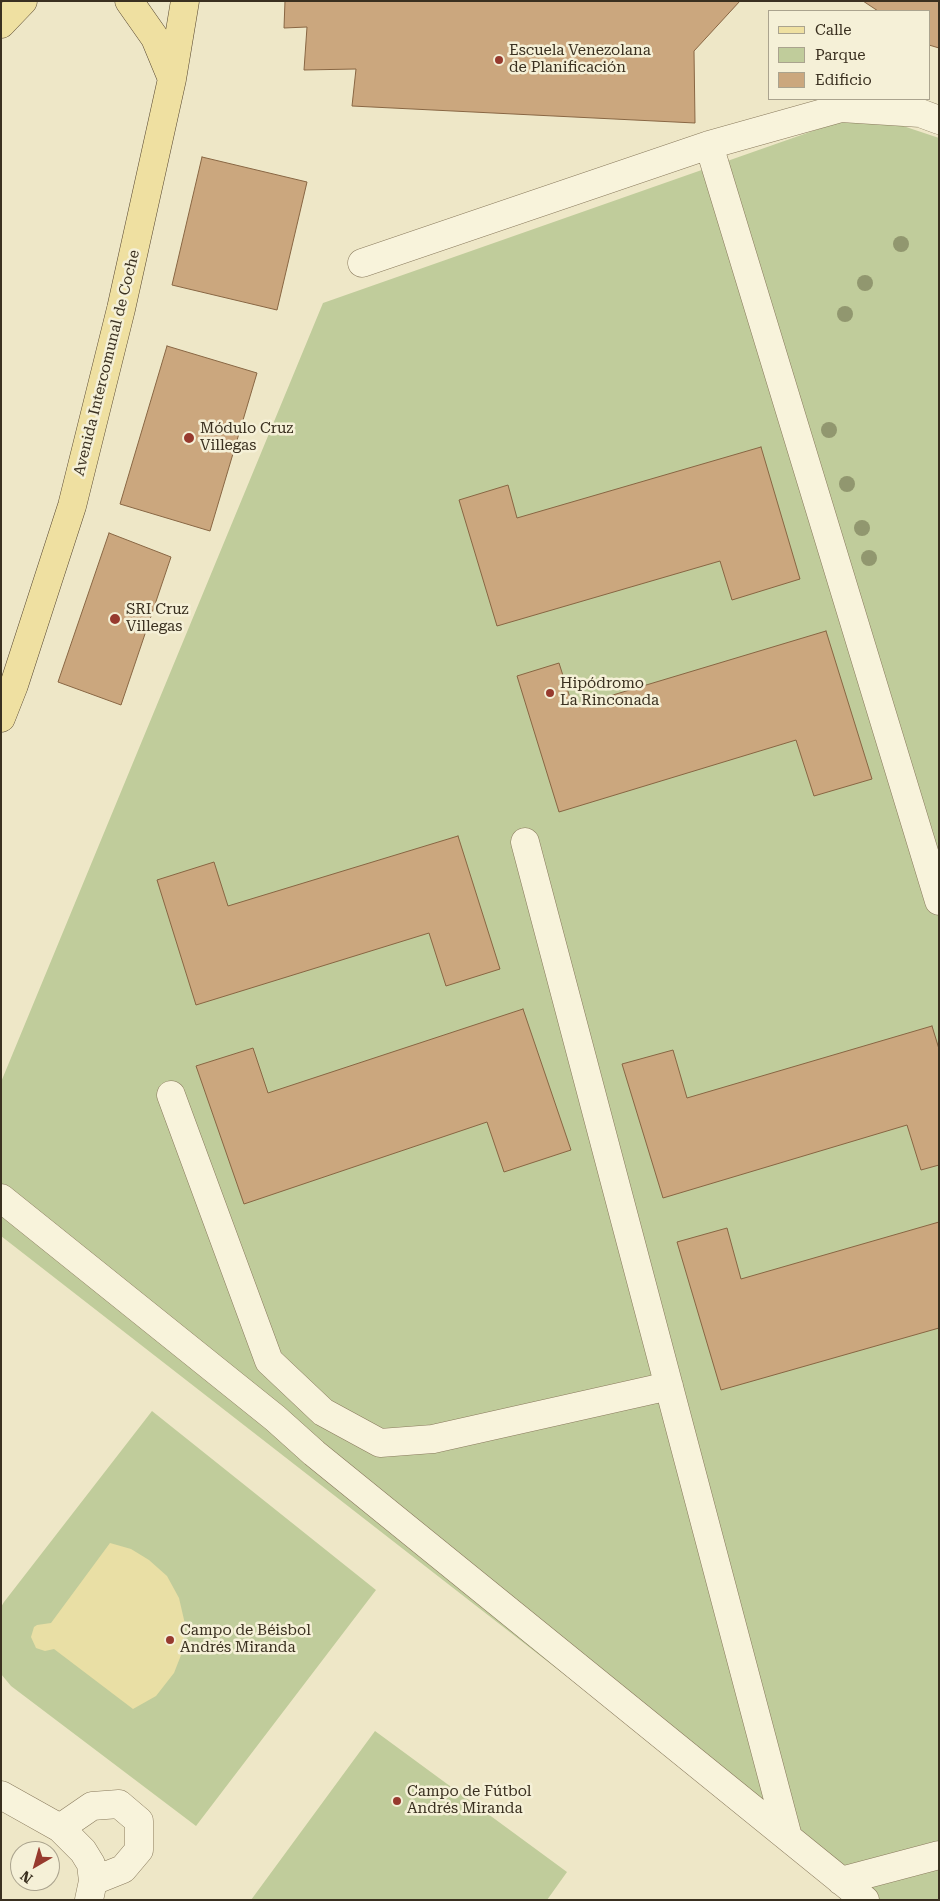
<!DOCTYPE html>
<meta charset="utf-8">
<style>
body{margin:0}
#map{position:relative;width:940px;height:1901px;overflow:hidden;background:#eee7c7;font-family:"Roboto Serif",serif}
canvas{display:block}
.frame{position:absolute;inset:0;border:2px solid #3a3020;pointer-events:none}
.legend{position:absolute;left:768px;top:10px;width:162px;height:90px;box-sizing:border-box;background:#f5f0d7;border:1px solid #aaa38e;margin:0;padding:6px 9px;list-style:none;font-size:15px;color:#3a3020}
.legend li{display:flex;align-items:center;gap:10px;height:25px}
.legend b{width:25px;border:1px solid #aaa38e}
.north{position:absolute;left:10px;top:1841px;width:50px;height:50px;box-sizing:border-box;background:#f5f0d7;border:1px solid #aaa38e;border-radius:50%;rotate:218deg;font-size:14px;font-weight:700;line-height:20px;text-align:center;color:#3a3020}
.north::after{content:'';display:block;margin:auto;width:18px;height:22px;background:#973a2e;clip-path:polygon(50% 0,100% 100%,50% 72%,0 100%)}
</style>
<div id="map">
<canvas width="940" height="1901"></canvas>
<div class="frame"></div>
<ul class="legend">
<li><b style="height:6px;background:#efe0a1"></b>Calle</li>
<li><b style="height:14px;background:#c0cc9b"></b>Parque</li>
<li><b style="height:14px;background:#cba77e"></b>Edificio</li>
</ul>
<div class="north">N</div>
</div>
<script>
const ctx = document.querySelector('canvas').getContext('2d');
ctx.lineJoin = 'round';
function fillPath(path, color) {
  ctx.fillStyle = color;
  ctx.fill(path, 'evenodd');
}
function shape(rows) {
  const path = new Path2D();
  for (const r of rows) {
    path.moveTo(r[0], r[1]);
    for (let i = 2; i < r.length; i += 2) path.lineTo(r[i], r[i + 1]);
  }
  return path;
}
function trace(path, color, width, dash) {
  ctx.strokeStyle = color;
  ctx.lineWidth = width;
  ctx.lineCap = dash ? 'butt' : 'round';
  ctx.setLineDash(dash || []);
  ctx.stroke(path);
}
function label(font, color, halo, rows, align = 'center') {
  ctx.font = font + ' "Roboto Serif",serif';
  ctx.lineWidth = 5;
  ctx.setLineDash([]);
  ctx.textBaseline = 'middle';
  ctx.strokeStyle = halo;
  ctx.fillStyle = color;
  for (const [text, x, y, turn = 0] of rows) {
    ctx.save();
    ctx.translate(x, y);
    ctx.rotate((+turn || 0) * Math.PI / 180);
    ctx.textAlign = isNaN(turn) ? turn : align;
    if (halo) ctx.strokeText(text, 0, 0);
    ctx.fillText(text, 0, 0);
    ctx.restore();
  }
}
const green = shape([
 [864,113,939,138,939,1900,854,1900,1,1236,1,1082,323,303],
 [152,1411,376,1590,196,1826,11,1686,1,1674,1,1607,4,1602],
 [375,1731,567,1872,547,1900,251,1900]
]);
const sand = shape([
 [110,1543,131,1549,149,1560,167,1576,179,1598,185,1624,183,1650,174,1673,156,1696,133,1709,54,1649,45,1651,36,1648,31,1637,34,1627,37,1625,51,1623]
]);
const building = shape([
 [285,1,740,1,694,51,695,123,352,106,356,69,304,70,307,27,284,28,285,1],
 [863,1,939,1,939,48,929,45,929,11,878,11,863,1],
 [202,157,307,182,277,310,172,285,202,157],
 [167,346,257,373,210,531,120,504,167,346],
 [761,447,800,579,732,600,720,561,497,626,459,500,508,485,517,518,761,447],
 [109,533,171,557,121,705,58,682,109,533],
 [826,631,872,779,814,796,796,740,559,812,517,676,559,663,573,707,826,631],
 [458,836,500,969,446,986,429,933,196,1005,157,880,214,862,228,906,458,836],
 [523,1009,571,1150,504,1172,487,1122,244,1204,196,1066,253,1048,268,1093,523,1009],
 [932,1026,939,1049,939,1165,921,1170,907,1125,663,1198,622,1064,673,1050,687,1098,932,1026],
 [939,1222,939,1328,721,1390,677,1242,727,1228,741,1279,939,1222]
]);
const minor = shape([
 [709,145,939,901],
 [362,263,709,145,841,108,920,113,939,120],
 [525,842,788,1837],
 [171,1095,269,1361,323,1412,380,1443,433,1439,669,1386],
 [1,1198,275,1418,314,1453,865,1900],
 [1,1795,60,1828,83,1851,91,1864,93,1881,89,1900],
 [60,1828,92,1806,119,1804,139,1821,139,1850,123,1869,93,1881],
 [841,1881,939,1855]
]);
const major = shape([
 [129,1,155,38,172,79],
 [1,24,23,1],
 [1,718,14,685,72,506,121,309,172,79,185,1]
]);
const trees = [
 [901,244],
 [865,283],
 [845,314],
 [829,430],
 [847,484],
 [862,528],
 [869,558]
];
const markers = [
 [499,60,5,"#973a2e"],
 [189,438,6,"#973a2e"],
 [115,619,6,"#973a2e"],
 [550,693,5,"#973a2e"],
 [170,1640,5,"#973a2e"],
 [397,1801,5,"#973a2e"]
];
const poiNames = [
 ["Escuela Venezolana",509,51],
 ["de Planificación",509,68],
 ["Módulo Cruz",200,429],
 ["Villegas",200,446],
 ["SRI Cruz",126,610],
 ["Villegas",126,627],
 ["Hipódromo",560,684],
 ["La Rinconada",560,701],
 ["Campo de Béisbol",180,1631],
 ["Andrés Miranda",180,1648],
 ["Campo de Fútbol",407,1792],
 ["Andrés Miranda",407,1809]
];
const streetNames = [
 ["Avenida Intercomunal de Coche",107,363,-76]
];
fillPath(green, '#c0cc9b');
fillPath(sand, '#e9dfa5');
fillPath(building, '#cba77e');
trace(building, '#886643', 1);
trace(minor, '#897a5d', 29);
trace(major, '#574731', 29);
trace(minor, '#f8f3db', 28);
trace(major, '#efe0a1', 28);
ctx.fillStyle = '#91976f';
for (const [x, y] of trees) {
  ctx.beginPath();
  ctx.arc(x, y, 8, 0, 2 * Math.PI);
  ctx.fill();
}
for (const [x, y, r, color] of markers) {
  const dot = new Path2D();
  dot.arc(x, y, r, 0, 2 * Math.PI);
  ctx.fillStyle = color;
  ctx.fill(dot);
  trace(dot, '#f5f0d7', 2);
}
label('15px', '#3a3020', '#f5f0d7', poiNames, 'left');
label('15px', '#3a3020', '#f5f0d7', streetNames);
</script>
